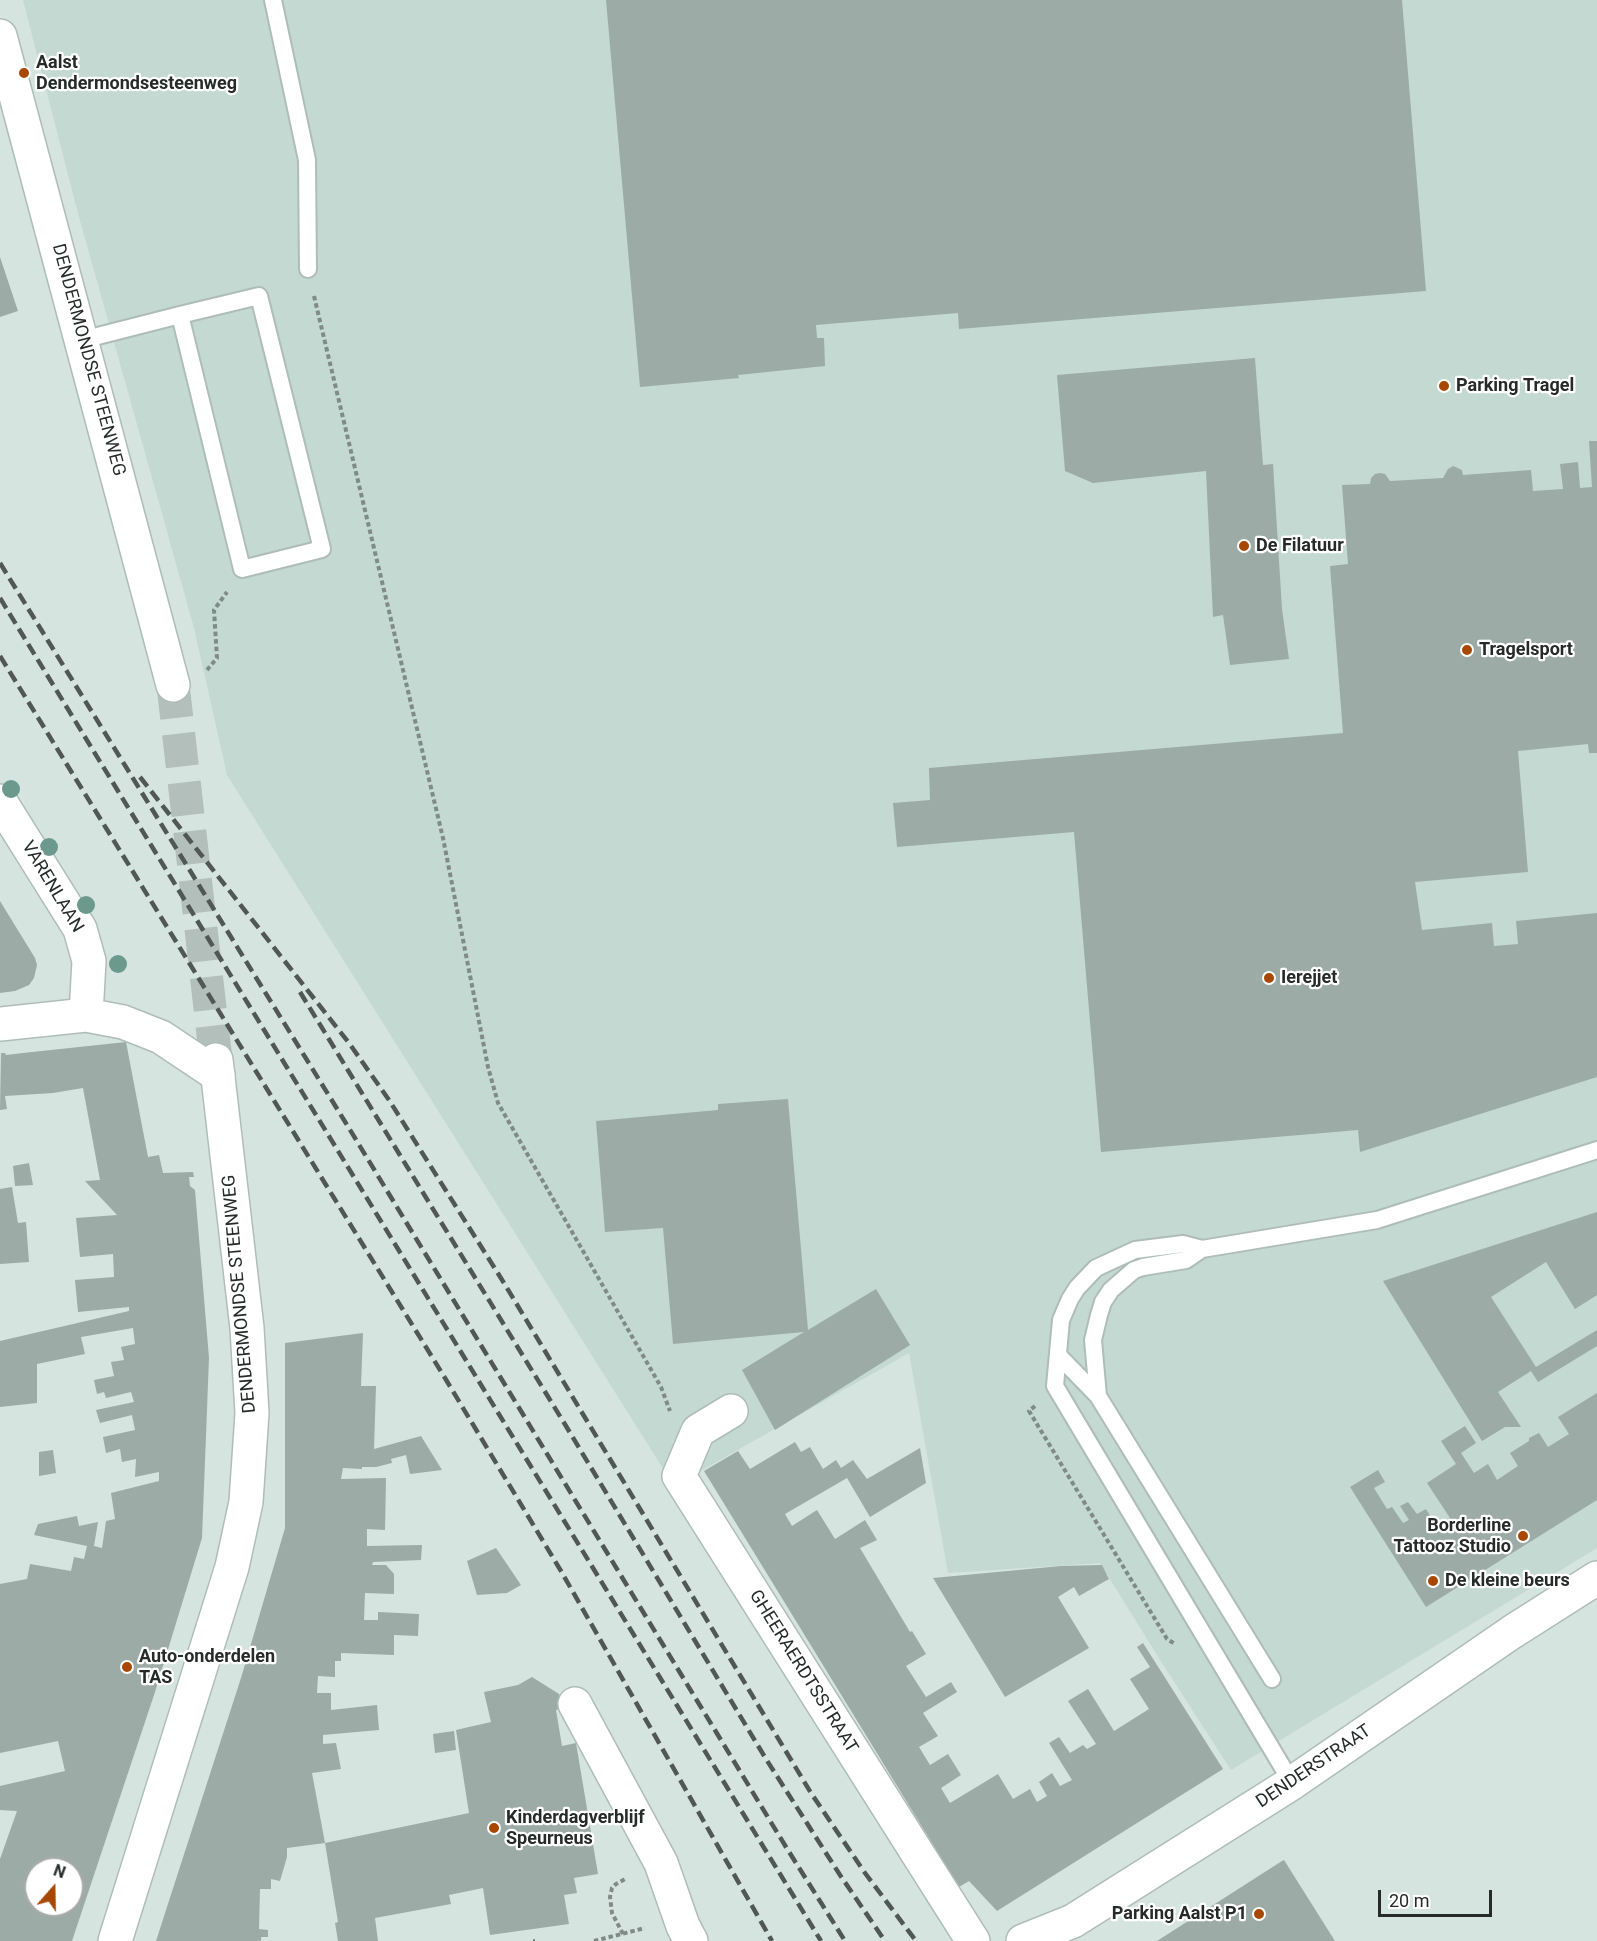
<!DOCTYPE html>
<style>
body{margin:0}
#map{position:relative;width:1597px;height:1941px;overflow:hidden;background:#d5e4de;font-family:Roboto,sans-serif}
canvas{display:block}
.north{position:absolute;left:24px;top:1857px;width:60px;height:60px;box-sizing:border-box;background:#fff;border:2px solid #a8aaa9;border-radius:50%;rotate:20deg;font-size:16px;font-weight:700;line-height:24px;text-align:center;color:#262b29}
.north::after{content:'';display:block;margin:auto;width:21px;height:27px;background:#a84800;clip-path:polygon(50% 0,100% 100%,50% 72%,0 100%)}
.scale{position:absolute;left:1378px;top:1890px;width:114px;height:27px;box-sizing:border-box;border:3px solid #262b29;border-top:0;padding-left:8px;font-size:18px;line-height:21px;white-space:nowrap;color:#262b29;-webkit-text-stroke:4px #fff;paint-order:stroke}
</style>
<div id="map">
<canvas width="1597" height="1941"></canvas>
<div class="north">N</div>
<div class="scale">20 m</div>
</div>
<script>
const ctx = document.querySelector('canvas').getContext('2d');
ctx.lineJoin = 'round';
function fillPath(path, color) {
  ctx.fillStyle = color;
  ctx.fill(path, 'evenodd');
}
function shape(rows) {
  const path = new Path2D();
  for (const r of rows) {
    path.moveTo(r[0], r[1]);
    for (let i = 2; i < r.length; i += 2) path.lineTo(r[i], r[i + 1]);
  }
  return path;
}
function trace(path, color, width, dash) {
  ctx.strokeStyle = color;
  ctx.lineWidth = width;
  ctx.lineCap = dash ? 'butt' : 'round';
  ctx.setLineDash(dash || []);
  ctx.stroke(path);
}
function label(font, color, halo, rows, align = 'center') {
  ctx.font = font + ' Roboto,sans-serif';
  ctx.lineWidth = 4.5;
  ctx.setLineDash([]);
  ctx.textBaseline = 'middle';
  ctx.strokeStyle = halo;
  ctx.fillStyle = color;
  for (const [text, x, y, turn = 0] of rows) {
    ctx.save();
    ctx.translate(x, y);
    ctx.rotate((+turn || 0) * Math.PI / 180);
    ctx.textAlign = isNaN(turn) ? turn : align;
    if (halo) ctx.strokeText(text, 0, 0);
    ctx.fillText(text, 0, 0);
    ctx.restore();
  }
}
const built = shape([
 [23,0,1597,0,1597,1548,1231,1770,1162,1663,1100,1563,948,1573,909,1353,674,1486,227,775,194,628,79,217]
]);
const building = shape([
 [606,0,1402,0,1426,291,959,329,958,313,816,325,817,338,824,338,825,366,738,375,739,378,640,387],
 [0,257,18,311,0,317],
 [1255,358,1263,465,1273,464,1282,609,1289,659,1230,665,1223,615,1213,617,1206,471,1093,483,1065,471,1057,375],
 [1589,441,1597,441,1597,753,1589,753,1588,744,1518,751,1528,872,1415,882,1422,930,1492,923,1494,946,1518,944,1516,921,1597,913,1597,1077,1360,1152,1358,1130,1101,1152,1074,832,897,847,893,803,930,800,929,768,1343,733,1330,566,1348,564,1342,485,1370,484,1371,478,1375,474,1380,473,1385,474,1390,481,1443,478,1448,469,1453,466,1462,470,1463,475,1531,470,1533,491,1563,489,1560,464,1578,462,1580,488,1592,487],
 [0,901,35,958,37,965,34,978,29,985,15,991,0,993],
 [126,1042,148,1157,159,1155,163,1173,193,1172,194,1177,189,1177,190,1186,195,1190,209,1358,202,1538,155,1692,72,1941,0,1941,0,1859,17,1811,0,1810,0,1786,65,1771,58,1741,0,1753,0,1584,27,1579,30,1564,71,1571,74,1557,84,1559,87,1546,34,1535,38,1524,77,1516,79,1526,98,1522,94,1546,102,1548,106,1521,115,1519,111,1493,159,1481,159,1472,135,1477,136,1459,122,1462,120,1449,106,1453,103,1437,135,1430,132,1415,100,1423,96,1410,134,1402,131,1392,106,1398,104,1392,97,1394,94,1380,114,1376,111,1362,124,1360,121,1347,135,1344,133,1328,81,1337,85,1354,37,1364,37,1403,0,1407,0,1341,129,1311,129,1307,78,1312,75,1280,114,1277,113,1254,80,1257,76,1218,117,1215,85,1181,100,1180,83,1088,53,1093,5,1096,7,1109,0,1110,1,1053,5,1053,6,1055,23,1053],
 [36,1869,72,1869,72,1905,36,1905],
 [788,1099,808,1330,876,1289,910,1345,775,1430,742,1370,804,1332,673,1344,663,1228,605,1232,596,1121,718,1110,718,1104],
 [29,1163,33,1185,15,1186,13,1166],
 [12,1187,18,1223,26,1222,29,1262,0,1264,0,1189],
 [1597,1212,1597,1295,1575,1309,1546,1262,1491,1297,1536,1367,1597,1330,1597,1346,1538,1382,1531,1371,1498,1392,1521,1427,1505,1427,1482,1441,1383,1281],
 [363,1333,361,1386,376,1386,374,1449,421,1436,442,1470,410,1474,406,1455,391,1459,392,1463,376,1467,362,1467,362,1469,343,1468,341,1479,386,1478,385,1530,367,1529,367,1546,422,1545,421,1560,373,1562,372,1565,386,1565,394,1574,394,1594,365,1593,364,1620,378,1620,378,1612,419,1614,418,1636,394,1635,394,1655,341,1653,341,1661,335,1661,335,1677,318,1676,317,1693,331,1693,331,1710,377,1705,379,1730,323,1735,323,1744,336,1743,341,1769,312,1773,325,1843,287,1848,287,1857,280,1881,271,1879,271,1889,260,1889,259,1929,268,1930,268,1937,261,1937,261,1941,156,1941,241,1678,285,1528,285,1343],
 [1597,1393,1597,1500,1426,1607,1350,1487,1378,1470,1385,1482,1374,1488,1387,1509,1392,1507,1403,1523,1409,1520,1400,1506,1408,1502,1417,1514,1426,1509,1437,1527,1450,1518,1427,1483,1456,1464,1441,1441,1465,1426,1476,1443,1461,1453,1474,1473,1488,1464,1497,1480,1518,1466,1510,1453,1529,1441,1529,1438,1539,1433,1548,1447,1569,1434,1558,1417],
 [795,1442,801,1452,810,1447,823,1469,836,1460,841,1468,853,1460,867,1479,920,1448,926,1483,870,1517,847,1478,785,1514,792,1526,817,1510,835,1539,865,1520,877,1540,860,1548,910,1632,912,1631,926,1654,906,1666,926,1697,951,1682,957,1692,923,1713,938,1736,919,1747,930,1765,948,1754,961,1775,941,1788,950,1803,998,1774,1013,1799,1030,1789,1037,1802,1047,1796,1039,1782,1052,1773,1060,1786,1072,1780,1049,1743,1059,1737,1070,1753,1083,1745,1087,1749,1096,1744,1068,1701,1088,1689,1114,1731,1149,1709,1130,1679,1150,1667,1137,1647,1143,1643,1223,1769,997,1911,969,1881,959,1887,704,1471,738,1451,750,1469],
 [53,1450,56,1473,39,1476,39,1452],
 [496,1548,521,1585,507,1593,477,1595,467,1561],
 [1102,1565,1109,1579,1079,1596,1074,1587,1058,1597,1089,1648,1005,1697,933,1578,1061,1566],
 [532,1677,559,1694,565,1707,556,1710,562,1746,576,1743,598,1874,574,1878,577,1893,564,1895,569,1924,490,1935,483,1888,449,1895,451,1904,375,1918,378,1941,338,1941,335,1923,338,1922,325,1843,469,1813,456,1730,491,1722,484,1692,518,1685],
 [454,1731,456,1750,435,1753,433,1734],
 [1284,1860,1335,1941,1157,1941,1282,1861]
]);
const tertiaryTunnel = shape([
 [173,685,216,1060]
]);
const path = shape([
 [314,296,443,838,488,1067,498,1103,661,1387,670,1411],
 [207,670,217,658,214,610,227,592],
 [1035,1406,1029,1411,1167,1639,1175,1644],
 [623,1934,612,1913,610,1897,612,1888,616,1884,627,1878],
 [533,1941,535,1941],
 [594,1941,645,1928]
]);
const service = shape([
 [273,0,307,160,308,269],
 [82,340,180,315,259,296,322,549,242,569,180,315],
 [1058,1355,1098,1396,1272,1679],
 [1098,1396,1093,1340,1099,1315,1103,1302,1111,1290,1134,1270,1143,1267,1186,1260,1202,1249],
 [1292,1783,1055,1386,1061,1320,1070,1299,1077,1288,1096,1268,1135,1250,1183,1244,1202,1249,1377,1220,1597,1150]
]);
const minor = shape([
 [0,801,80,929,89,961,86,1015],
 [0,1024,86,1015,123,1022,161,1037,218,1075],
 [731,1411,698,1431,679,1476,973,1941],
 [575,1704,661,1863,683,1926,691,1941],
 [1023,1941,1073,1921,1292,1783,1512,1632,1597,1578]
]);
const tertiary = shape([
 [0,36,173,685],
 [115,1941,232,1567,246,1502,252,1413,247,1328,216,1060]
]);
const rail = shape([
 [0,563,344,1120,786,1847,845,1941],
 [0,598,821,1941],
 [0,656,445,1378,561,1571,772,1941],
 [140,777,349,1043,389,1100,504,1283,811,1793,865,1873,916,1941],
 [300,992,566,1426,766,1759,840,1875,885,1941]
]);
const trees = [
 [11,789],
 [49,847],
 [86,905],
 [118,964]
];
const markers = [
 [24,73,6,"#a84800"],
 [1444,386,6,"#a84800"],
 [1244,546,6,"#a84800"],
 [1467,650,6,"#a84800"],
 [1269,978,6,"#a84800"],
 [1523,1536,6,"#a84800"],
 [1433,1581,6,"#a84800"],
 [127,1667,6,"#a84800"],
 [494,1828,6,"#a84800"],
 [1259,1914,6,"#a84800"]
];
const poiNames = [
 ["Aalst",36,63],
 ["Dendermondsesteenweg",36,84],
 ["Parking Tragel",1456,386],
 ["De Filatuur",1256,546],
 ["Tragelsport",1479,650],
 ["Ierejjet",1281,978],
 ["Borderline",1511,1526,"right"],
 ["Tattooz Studio",1511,1547,"right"],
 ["De kleine beurs",1445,1581],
 ["Auto-onderdelen",139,1657],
 ["TAS",139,1678],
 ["Kinderdagverblijf",506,1818],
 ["Speurneus",506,1839],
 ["Parking Aalst P1",1247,1914,"right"]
];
const streetNames = [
 ["DENDERMONDSE STEENWEG",88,360,75],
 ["VARENLAAN",52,887,59],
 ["DENDERMONDSE STEENWEG",240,1294,-95],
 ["GHEERAERDTSSTRAAT",803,1672,58],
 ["DENDERSTRAAT",1314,1767,-34]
];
fillPath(built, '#c3d9d1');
fillPath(building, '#9daba6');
trace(tertiaryTunnel, '#b2bfba', 33, [33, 16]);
trace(service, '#afbdb7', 20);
trace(minor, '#afbdb7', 36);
trace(tertiary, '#afbdb7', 36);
trace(path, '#808a86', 4, [4.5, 3]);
trace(service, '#fff', 16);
trace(minor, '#fff', 33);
trace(tertiary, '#fff', 33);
trace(rail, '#505754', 4.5, [12, 6]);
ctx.fillStyle = '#6b9a8d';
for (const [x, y] of trees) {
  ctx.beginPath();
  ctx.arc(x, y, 9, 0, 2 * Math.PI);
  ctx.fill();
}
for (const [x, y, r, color] of markers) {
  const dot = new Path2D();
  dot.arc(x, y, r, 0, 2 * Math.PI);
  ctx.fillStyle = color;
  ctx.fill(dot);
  trace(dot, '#fff', 2);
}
label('bold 18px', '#262b29', '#fff', poiNames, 'left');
label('18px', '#262b29', '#fff', streetNames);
</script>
